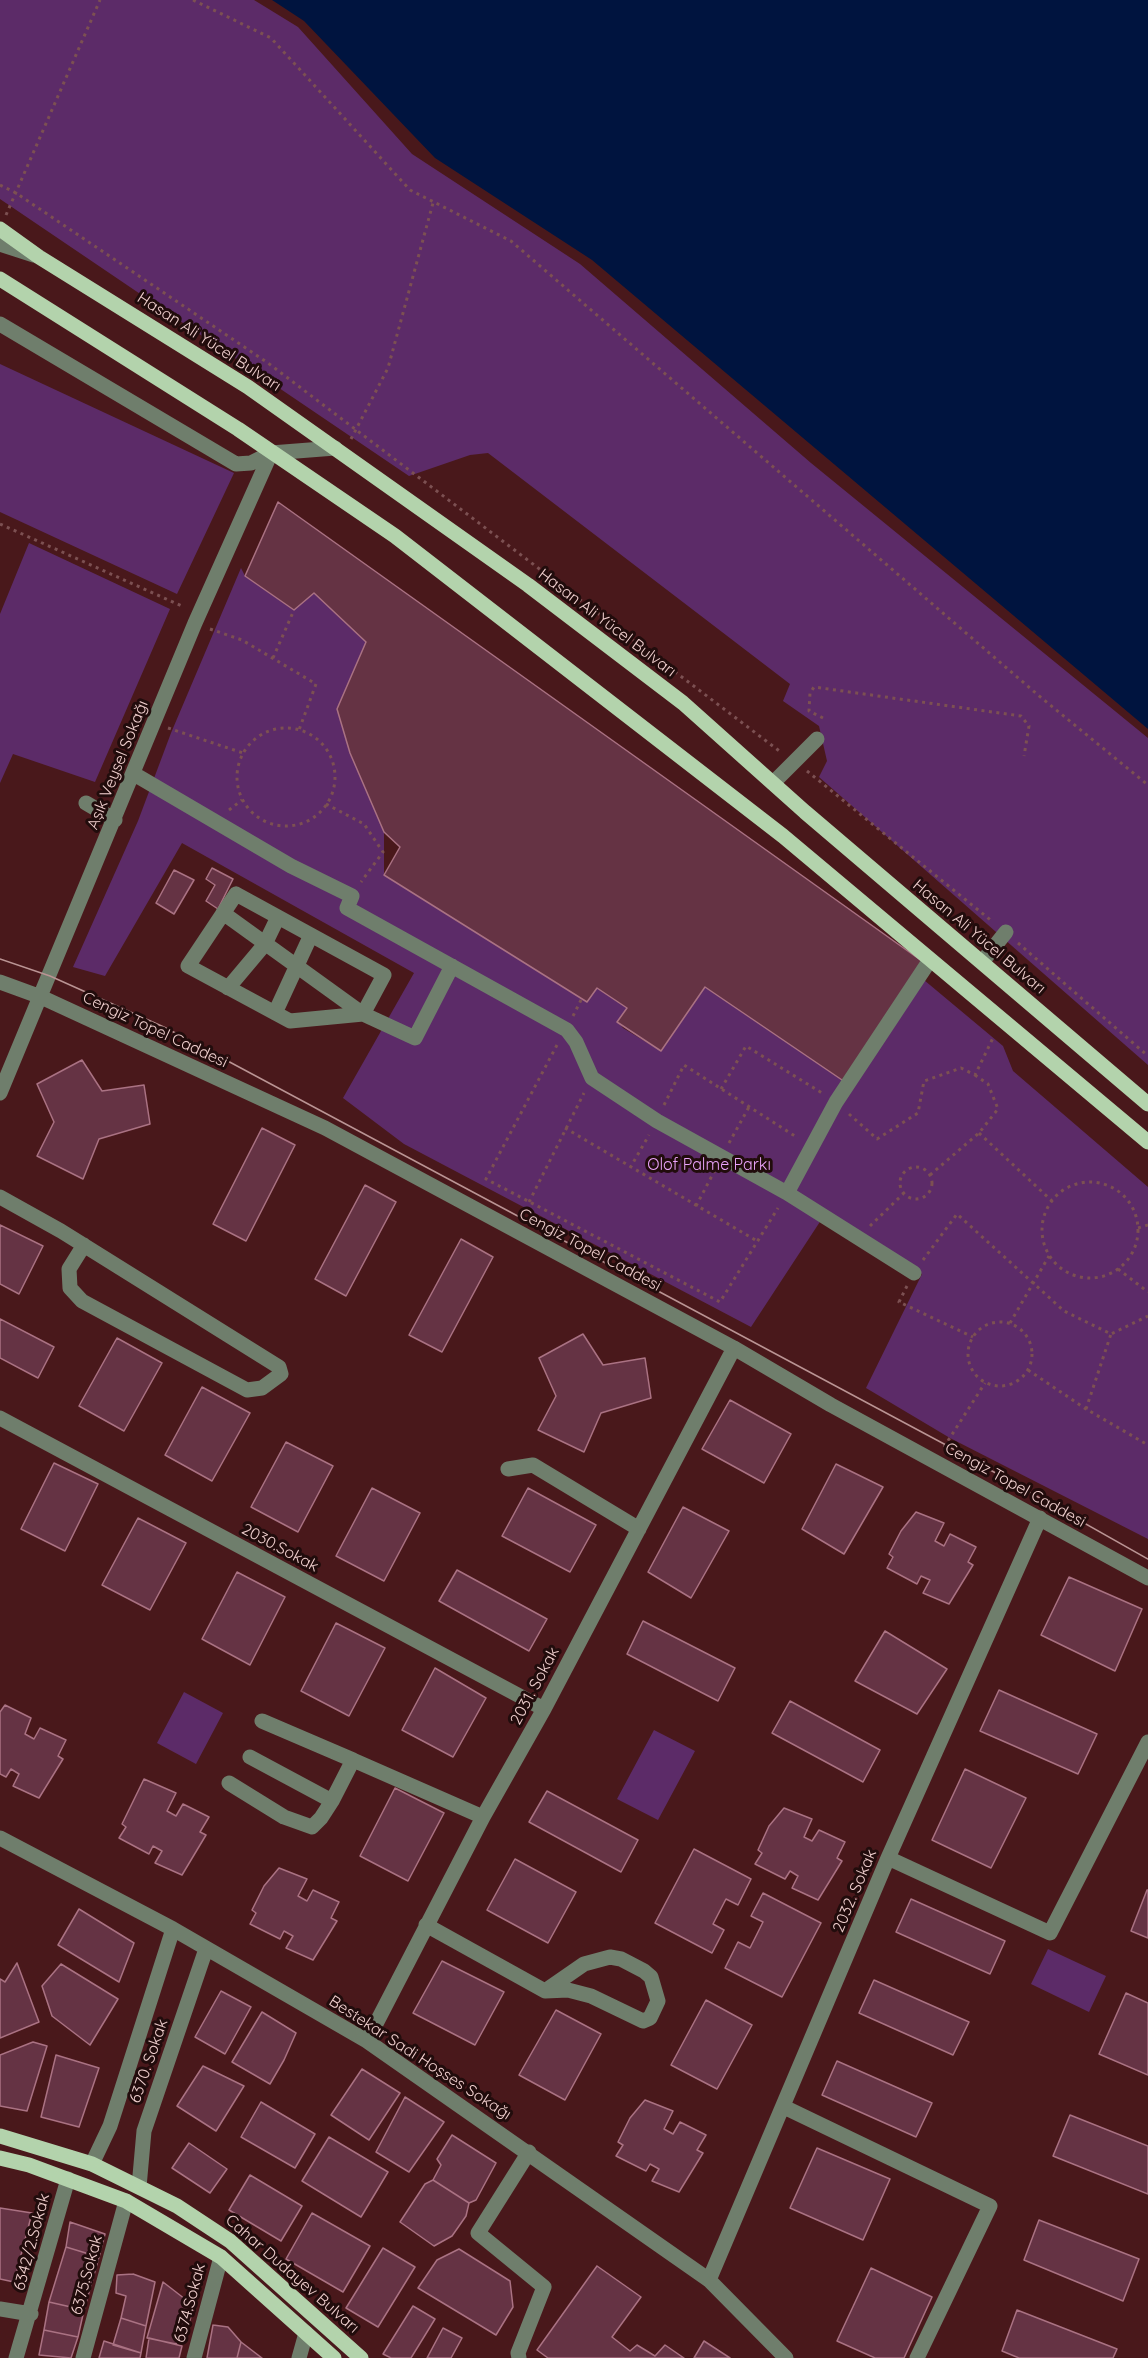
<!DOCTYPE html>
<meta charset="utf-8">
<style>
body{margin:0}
canvas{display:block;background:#49181b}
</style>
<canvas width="1148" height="2358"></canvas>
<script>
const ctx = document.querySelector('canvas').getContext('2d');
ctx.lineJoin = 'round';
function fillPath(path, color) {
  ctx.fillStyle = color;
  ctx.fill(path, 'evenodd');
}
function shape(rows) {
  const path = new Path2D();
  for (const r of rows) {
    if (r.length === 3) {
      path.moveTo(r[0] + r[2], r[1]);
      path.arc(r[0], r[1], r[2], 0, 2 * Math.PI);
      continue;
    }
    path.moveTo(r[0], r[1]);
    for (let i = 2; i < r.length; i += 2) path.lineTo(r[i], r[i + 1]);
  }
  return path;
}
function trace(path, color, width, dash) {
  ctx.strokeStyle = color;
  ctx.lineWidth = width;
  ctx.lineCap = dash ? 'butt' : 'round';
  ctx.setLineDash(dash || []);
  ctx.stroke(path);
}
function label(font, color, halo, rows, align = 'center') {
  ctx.font = font + ' Quicksand,sans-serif';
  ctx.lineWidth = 6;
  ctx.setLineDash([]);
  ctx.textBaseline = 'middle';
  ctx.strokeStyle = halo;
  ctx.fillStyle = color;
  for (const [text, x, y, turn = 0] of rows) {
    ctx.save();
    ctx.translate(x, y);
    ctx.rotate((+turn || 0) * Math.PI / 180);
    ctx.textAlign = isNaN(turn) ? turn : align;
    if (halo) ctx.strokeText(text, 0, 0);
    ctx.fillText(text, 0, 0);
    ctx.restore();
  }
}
const green = shape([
 [0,0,254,0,298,27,412,154,580,264,811,463,1148,738,1148,1065,819,777,827,761,819,726,783,701,790,684,488,453,470,455,409,476,0,199],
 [0,364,234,473,177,594,0,512],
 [29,543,170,609,95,782,13,754,0,783,0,614],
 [241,568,245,576,294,610,314,593,366,642,362,778,384,832,384,875,587,1001,597,988,627,1008,618,1022,623,1028,661,1051,705,987,845,1082,918,975,1003,1046,1013,1071,1148,1187,1148,1539,950,1438,866,1388,922,1274,827,1211,751,1327,404,1144,343,1098,414,973,182,843,105,976,73,967,138,821,171,733],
 [184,1692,223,1713,196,1764,157,1743],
 [654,1730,695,1751,658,1820,617,1799],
 [1048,1949,1106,1976,1089,2012,1031,1984]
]);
const water = shape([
 [272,0,1148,0,1148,729,592,260,435,158,304,21]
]);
const building = shape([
 [278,502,926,964,845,1082,705,987,661,1051,617,1022,627,1008,597,988,587,1002,384,875,400,847,384,832,350,753,337,709,366,642,314,593,294,610,245,576,278,502],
 [212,868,233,879,218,909,206,901,215,885,206,879,212,868],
 [174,870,194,880,174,914,156,903,174,870],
 [82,1060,102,1091,144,1085,150,1124,99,1139,83,1179,37,1156,54,1122,37,1084,82,1060],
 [262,1128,295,1145,246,1241,213,1224,262,1128],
 [365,1185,396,1202,346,1296,315,1279,365,1185],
 [0,1225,43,1246,19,1294,0,1284,0,1225],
 [461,1239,493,1257,442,1352,409,1335,461,1239],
 [0,1319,54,1347,38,1378,0,1358,0,1319],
 [583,1334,603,1365,645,1358,651,1398,601,1413,584,1452,538,1430,556,1396,539,1358,583,1334],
 [117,1338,162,1363,124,1431,79,1406,117,1338],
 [202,1387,250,1413,212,1481,165,1455,202,1387],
 [730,1400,791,1434,764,1483,702,1449,730,1400],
 [286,1442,333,1466,298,1532,251,1507,286,1442],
 [54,1463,98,1484,65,1551,21,1529,54,1463],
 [836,1464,883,1487,844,1554,802,1529,836,1464],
 [372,1488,420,1513,384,1581,336,1556,372,1488],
 [528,1488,596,1525,570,1572,502,1536,528,1488],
 [683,1507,729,1531,691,1598,648,1572,683,1507],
 [916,1512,944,1523,935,1541,944,1546,950,1534,976,1547,968,1562,973,1565,949,1604,923,1593,930,1580,921,1576,917,1584,887,1568,893,1557,889,1554,901,1531,916,1512],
 [138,1518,186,1543,150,1610,102,1585,138,1518],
 [457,1570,547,1619,529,1651,439,1601,457,1570],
 [237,1572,285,1597,250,1665,202,1639,237,1572],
 [1069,1577,1142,1609,1115,1671,1041,1635,1069,1577],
 [643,1621,735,1668,718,1701,627,1654,643,1621],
 [336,1623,385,1648,349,1716,301,1691,336,1623],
 [885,1631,947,1669,917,1714,855,1681,885,1631],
 [435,1668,486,1698,453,1757,402,1730,435,1668],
 [999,1690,1097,1734,1078,1774,980,1731,999,1690],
 [790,1701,880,1750,863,1782,772,1733,790,1701],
 [5,1705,31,1718,25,1734,34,1739,40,1728,66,1740,58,1756,63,1759,39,1798,13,1786,19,1774,11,1769,6,1777,0,1774,0,1712,5,1705],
 [965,1769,1026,1798,991,1868,932,1840,965,1769],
 [144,1779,176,1793,167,1811,176,1816,183,1804,209,1817,200,1832,206,1835,182,1875,155,1863,162,1851,153,1846,149,1854,119,1838,126,1827,122,1824,144,1779],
 [395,1788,444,1813,408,1881,360,1856,395,1788],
 [547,1791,638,1840,621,1872,529,1822,547,1791],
 [784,1808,812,1819,804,1837,812,1841,819,1830,845,1842,837,1858,842,1861,818,1900,792,1888,798,1876,790,1871,785,1879,755,1864,762,1853,758,1850,769,1826,784,1808],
 [694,1849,751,1879,738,1905,726,1899,713,1924,724,1930,712,1953,655,1923,694,1849],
 [515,1859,576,1892,548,1943,487,1910,515,1859],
 [279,1868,307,1879,298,1896,307,1901,313,1890,339,1902,331,1918,337,1921,313,1960,286,1948,293,1936,284,1931,280,1939,250,1924,256,1913,252,1910,264,1886,279,1868],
 [1147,1890,1148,1890,1148,1938,1131,1931,1147,1890],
 [763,1893,821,1923,782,1997,725,1968,738,1942,750,1948,763,1922,751,1916,763,1893],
 [911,1899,1005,1941,990,1974,896,1932,911,1899],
 [79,1909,134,1943,119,1982,58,1945,79,1909],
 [442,1961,504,1992,475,2045,413,2013,442,1961],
 [17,1963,39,2022,0,2038,0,1979,5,1982,17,1963],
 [61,1964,118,1999,90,2045,52,2016,42,1986,61,1964],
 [874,1980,969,2022,953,2055,859,2013,874,1980],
 [221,1991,251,2007,225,2054,195,2037,221,1991],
 [1126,1993,1148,2003,1148,2075,1099,2054,1126,1993],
 [706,2000,752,2025,717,2089,671,2065,706,2000],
 [556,2010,601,2034,565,2100,519,2075,556,2010],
 [262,2012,296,2033,284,2060,270,2084,232,2062,262,2012],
 [33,2042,47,2046,27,2111,0,2106,0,2055,33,2042],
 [56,2055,99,2068,79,2127,41,2117,56,2055],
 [837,2061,932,2103,916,2137,822,2095,837,2061],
 [203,2066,244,2086,216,2131,177,2106,203,2066],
 [362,2069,400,2093,369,2140,331,2115,362,2069],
 [405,2097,444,2122,409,2172,376,2152,405,2097],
 [645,2100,673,2111,664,2129,673,2134,680,2122,706,2135,697,2150,703,2153,679,2192,652,2181,659,2169,650,2164,646,2171,616,2156,623,2145,618,2142,630,2118,645,2100],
 [261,2102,315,2134,295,2168,241,2137,261,2102],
 [1070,2115,1148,2146,1148,2194,1053,2156,1070,2115],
 [452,2135,496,2163,476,2200,469,2203,433,2180,441,2165,437,2159,452,2135],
 [329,2137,388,2172,361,2217,302,2181,329,2137],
 [189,2143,227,2169,210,2193,172,2168,189,2143],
 [817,2148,890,2179,863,2240,790,2208,817,2148],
 [250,2175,302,2206,281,2241,229,2210,250,2175],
 [433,2180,469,2203,466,2216,452,2236,434,2246,400,2222,425,2184,433,2180],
 [0,2208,32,2213,14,2282,0,2279,0,2208],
 [312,2213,370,2246,343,2292,286,2259,312,2213],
 [1039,2220,1139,2259,1123,2301,1024,2260,1039,2220],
 [70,2222,105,2234,99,2257,66,2247,70,2222],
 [66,2247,99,2257,84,2310,49,2302,66,2247],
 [383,2248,415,2267,378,2327,346,2308,383,2248],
 [459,2249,510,2281,513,2307,496,2335,418,2288,437,2260,459,2249],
 [597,2266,641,2297,612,2337,630,2351,637,2345,655,2356,665,2345,684,2358,548,2358,537,2350,597,2266],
 [871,2268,932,2297,904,2358,875,2358,837,2341,871,2268],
 [133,2274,155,2282,146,2326,121,2318,126,2296,116,2293,117,2275,133,2274],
 [163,2282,194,2306,184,2341,179,2339,176,2344,147,2338,163,2282],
 [49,2302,84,2310,78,2337,44,2330,49,2302],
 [413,2306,435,2319,411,2358,391,2358,383,2354,413,2306],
 [1017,2310,1117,2349,1113,2358,1019,2358,1002,2351,1017,2310],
 [121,2318,146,2326,141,2353,113,2345,121,2318],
 [213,2325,228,2327,241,2342,237,2358,207,2358,213,2325],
 [443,2328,462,2338,451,2358,427,2358,443,2328],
 [44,2330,78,2337,71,2358,39,2355,44,2330],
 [149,2338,182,2346,179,2358,146,2358,149,2338],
 [104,2341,141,2353,140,2358,99,2358,104,2341],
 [704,2341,730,2358,694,2358,704,2341],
 [241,2342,262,2358,237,2358,241,2342]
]);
const path = shape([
 [193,0,271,38,410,190,511,241,1038,695,1148,785],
 [0,185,16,193,268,363,782,753],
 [6,215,100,0],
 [351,439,388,368,433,203],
 [0,524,184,607],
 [210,629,242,640,316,684,299,730],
 [273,658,294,610],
 [823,718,809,711,810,693,814,687,1021,716,1029,726,1024,756],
 [168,728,243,753],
 [286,777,49],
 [807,771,993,922],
 [326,804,364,824,383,852,361,882],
 [229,810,242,800],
 [1018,943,1148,1056],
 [573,1016,582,998],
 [557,1045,486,1179,720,1302,778,1208],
 [721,1089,746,1046,822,1093],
 [664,1105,684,1065,798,1138],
 [849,1114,877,1139,918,1113,924,1081,961,1068,975,1075,993,1038],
 [565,1128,757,1241],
 [979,1133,1052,1201],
 [729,1143,749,1107],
 [916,1183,16],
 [630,1168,649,1135],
 [930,1175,979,1133,998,1109,988,1084,975,1075],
 [1090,1230,48],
 [529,1202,584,1093],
 [696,1206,715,1170],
 [870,1226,903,1194],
 [1138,1228,1148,1225],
 [923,1260,957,1214,1064,1311,1111,1334,1148,1316],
 [1118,1269,1148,1292],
 [907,1286,899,1302,973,1337],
 [1000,1354,32],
 [1010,1323,1049,1256],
 [1028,1370,1086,1409,1148,1445],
 [1086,1409,1111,1334],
 [944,1447,985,1383]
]);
const minor = shape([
 [0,244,34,255],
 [0,324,236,464,251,463,271,453,335,448],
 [134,774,291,866,352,896,347,908,567,1030,576,1042,592,1078,657,1121,787,1193,836,1102,930,960],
 [773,783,817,739],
 [86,803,115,820],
 [236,894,384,975,363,1014,290,1021,188,966,236,894],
 [223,913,363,1014,415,1038,452,966],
 [982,962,1006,932],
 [0,982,41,997,325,1128,734,1348,831,1405,1148,1578],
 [228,988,265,944,278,917],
 [275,1013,311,935],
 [0,1093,195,623,271,453],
 [787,1193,914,1273],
 [0,1197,61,1231,279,1367,281,1374,262,1388,247,1390,82,1301,70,1288,69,1269,84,1245],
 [0,1418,544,1709],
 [508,1469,533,1465,639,1529],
 [250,1757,332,1801],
 [353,1760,483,1817],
 [229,1783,284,1817,312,1827,321,1818,332,1801,353,1760,262,1721],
 [0,1838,173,1929,367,2041,709,2280,786,2358],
 [888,1858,1050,1933,1148,1742],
 [426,1925,545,1991,568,1990,591,1996,643,2021,650,2018,658,2001,651,1977,644,1971,621,1959,610,1957,584,1964,545,1991],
 [367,2041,483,1817,544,1709,734,1348],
 [784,2107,990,2206,917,2358],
 [92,2164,110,2126,173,1929],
 [139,2187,144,2131,206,1949],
 [709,2280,888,1858,1040,1518],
 [0,2309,31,2314],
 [16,2358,68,2179],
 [83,2358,126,2201],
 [194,2358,221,2257],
 [299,2358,306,2333],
 [519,2358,518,2353,544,2287,478,2233,529,2152]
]);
const major = shape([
 [0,229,39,257,248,387,528,585,683,703,805,812,1148,1104],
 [0,279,238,429,395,536,783,836,1148,1142],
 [0,2136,92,2164,177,2206,230,2241,361,2358],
 [0,2158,29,2165,126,2201,221,2257,334,2358]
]);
const tram = shape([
 [0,959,50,976,166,1028,946,1445,1148,1559]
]);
const streetNames = [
 ["Hasan Ali Yücel Bulvarı",209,342,33],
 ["Hasan Ali Yücel Bulvarı",607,623,37],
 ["Aşık Veysel Sokağı",118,765,-68],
 ["Hasan Ali Yücel Bulvarı",979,937,40],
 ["Cengiz Topel Caddesi",155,1030,25],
 ["Cengiz Topel Caddesi",590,1250,28],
 ["Cengiz Topel Caddesi",1015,1485,29],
 ["2030.Sokak",280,1548,28],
 ["2031. Sokak",535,1686,-62],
 ["2032. Sokak",855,1891,-67],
 ["Bestekar Sadi Hoşses Sokağı",420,2058,33],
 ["6370. Sokak",149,2061,-71],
 ["6342/2.Sokak",32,2242,-75],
 ["Cahar Dudayev Bulvarı",292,2274,41],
 ["6375.Sokak",87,2275,-75],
 ["6374.Sokak",190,2303,-75]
];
const parkNames = [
 ["Olof Palme Parkı",709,1165]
];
fillPath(green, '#5c2b68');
fillPath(water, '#00143f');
fillPath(building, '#653344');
trace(building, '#aa7283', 1.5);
trace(path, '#7c5052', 3, [3, 4.5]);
trace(minor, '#6f7e6c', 15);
trace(major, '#b3d3ac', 15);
trace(tram, '#ba9494', 1.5);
label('16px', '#f1d0cf', '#210c0c', streetNames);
label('16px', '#eba4fc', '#210c0c', parkNames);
</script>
